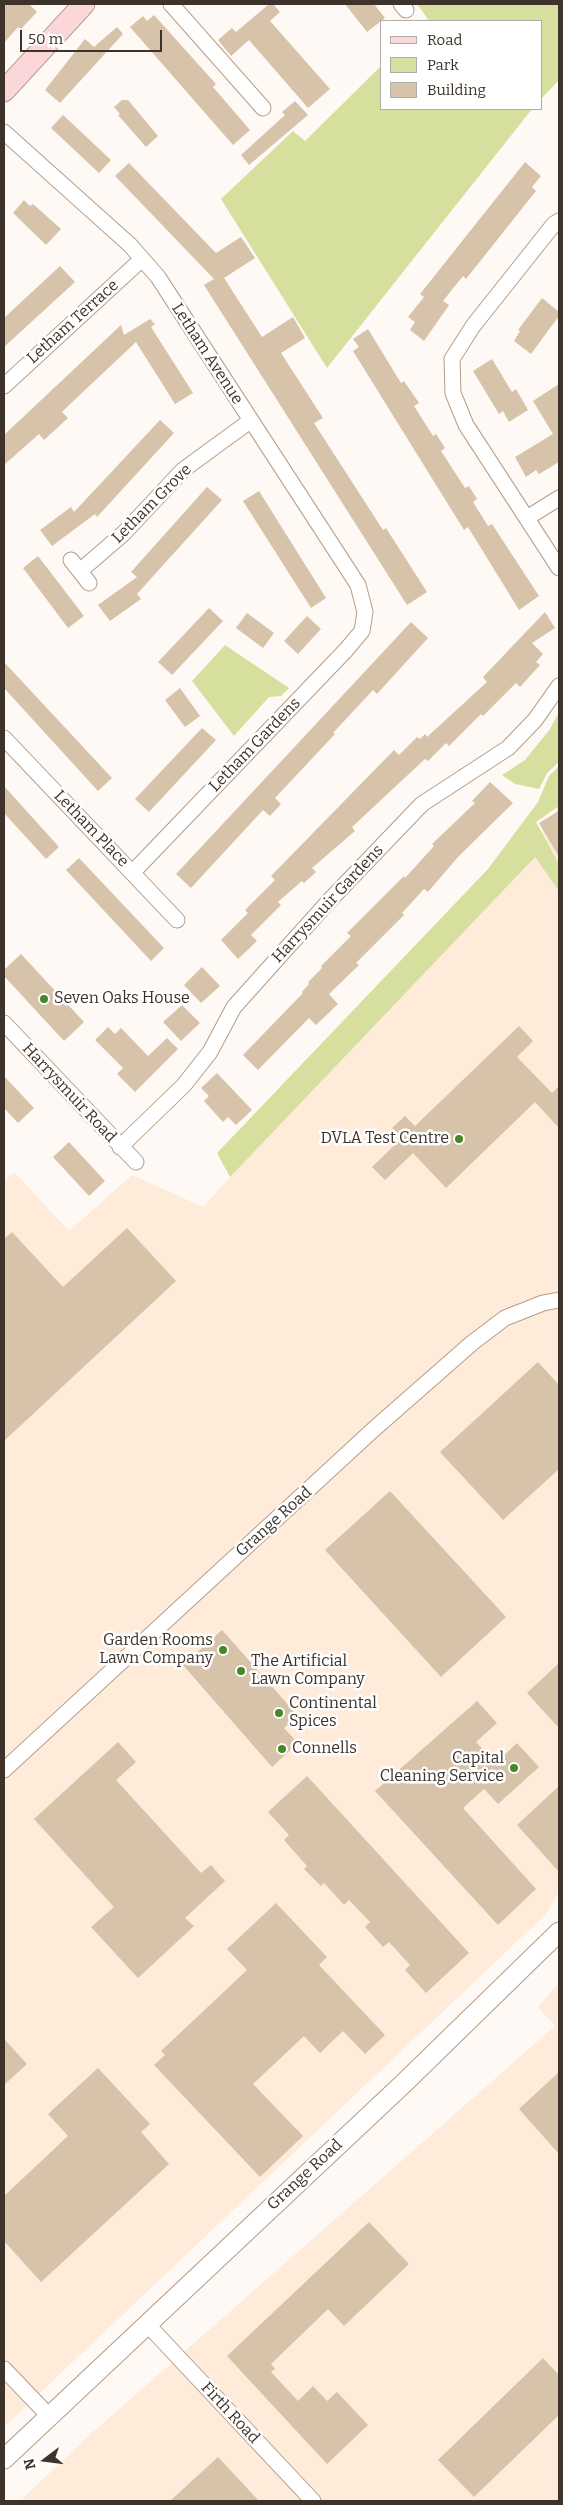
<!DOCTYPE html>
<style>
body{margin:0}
#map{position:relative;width:563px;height:2505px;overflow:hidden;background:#fef9f4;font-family:Bitter,serif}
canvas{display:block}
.frame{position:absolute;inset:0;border:5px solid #3d332a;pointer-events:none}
.legend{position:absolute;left:380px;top:20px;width:162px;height:90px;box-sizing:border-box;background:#fff;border:1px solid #b1adaa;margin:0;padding:6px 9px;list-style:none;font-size:15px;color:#3d332a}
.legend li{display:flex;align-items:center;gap:10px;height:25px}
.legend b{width:25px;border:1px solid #b1adaa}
.north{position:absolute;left:20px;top:2435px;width:50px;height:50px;-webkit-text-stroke:4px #fff;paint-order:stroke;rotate:255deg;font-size:14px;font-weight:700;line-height:20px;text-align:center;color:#3d332a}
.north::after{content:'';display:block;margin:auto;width:18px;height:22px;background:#3d332a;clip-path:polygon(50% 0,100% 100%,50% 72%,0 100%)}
.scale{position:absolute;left:20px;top:30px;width:142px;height:22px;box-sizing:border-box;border:2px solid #3d332a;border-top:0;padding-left:6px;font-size:15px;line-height:18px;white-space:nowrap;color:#3d332a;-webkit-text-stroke:4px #fff;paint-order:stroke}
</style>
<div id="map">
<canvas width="563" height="2505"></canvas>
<div class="frame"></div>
<ul class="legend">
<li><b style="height:6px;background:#fcd7da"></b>Road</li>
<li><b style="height:14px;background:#d6df9d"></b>Park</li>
<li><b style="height:14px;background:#d6c3a9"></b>Building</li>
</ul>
<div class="north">N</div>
<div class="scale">50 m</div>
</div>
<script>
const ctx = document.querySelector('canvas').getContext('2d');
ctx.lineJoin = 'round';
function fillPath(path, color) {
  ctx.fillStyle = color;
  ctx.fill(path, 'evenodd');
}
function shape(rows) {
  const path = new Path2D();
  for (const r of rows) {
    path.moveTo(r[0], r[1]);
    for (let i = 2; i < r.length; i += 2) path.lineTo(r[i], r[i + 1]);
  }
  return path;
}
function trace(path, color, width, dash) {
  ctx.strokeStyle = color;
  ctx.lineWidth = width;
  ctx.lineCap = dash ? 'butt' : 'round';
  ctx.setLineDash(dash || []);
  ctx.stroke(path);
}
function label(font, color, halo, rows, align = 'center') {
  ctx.font = font + ' Bitter,serif';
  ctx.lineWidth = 5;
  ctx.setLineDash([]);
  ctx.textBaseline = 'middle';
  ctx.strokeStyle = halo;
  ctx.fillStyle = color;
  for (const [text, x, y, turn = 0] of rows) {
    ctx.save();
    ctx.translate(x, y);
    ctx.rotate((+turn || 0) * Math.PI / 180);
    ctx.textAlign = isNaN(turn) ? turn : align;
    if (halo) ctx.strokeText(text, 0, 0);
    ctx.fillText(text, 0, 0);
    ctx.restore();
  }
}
const built = shape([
 [559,806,559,1893,545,1915,4,2427,4,1182,14,1172,69,1231,132,1175,203,1207,527,851],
 [559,1982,559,2501,20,2501,94,2431,555,2026,538,2007]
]);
const green = shape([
 [417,4,559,4,559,80,542,98,542,21,426,21,428,19],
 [382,65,382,109,532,109,327,368,221,199,293,131,305,141],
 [225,645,289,688,281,696,269,697,234,736,192,681],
 [559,712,559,762,547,773,539,789,515,784,502,775,525,760,550,729],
 [559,766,559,806,536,822,559,864,559,891,535,857,230,1177,217,1153,488,869,538,802,549,776]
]);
const building = shape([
 [4,4,29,4,37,12,21,29,18,27,4,43],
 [269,4,273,4,280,12,270,21,330,89,308,108,249,40,231,56,218,40,232,28,236,32],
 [345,4,374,4,385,18,367,32],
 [154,15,216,84,213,87,250,130,233,145,130,27,143,16,147,21],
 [117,27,123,34,60,103,45,90,85,39,94,47],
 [122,100,128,100,158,136,146,147,118,115,120,114,114,107],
 [295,101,308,115,249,165,241,155,285,115,282,112],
 [63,115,111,160,99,173,51,128],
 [525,162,541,176,532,187,536,191,466,279,463,276,443,301,449,305,424,341,410,330,415,322,408,317,424,297,420,294],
 [129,163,216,253,241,237,255,258,224,278,262,337,293,317,305,338,281,353,323,418,314,423,383,530,386,528,427,592,407,605,204,285,214,279,115,176],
 [24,200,30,206,33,204,61,229,46,245,13,213],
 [60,266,75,282,4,347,4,318],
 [542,298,559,312,559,316,531,354,514,341,520,331,518,330],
 [150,319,155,324,151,327,193,393,175,404,136,342,67,407,62,412,68,418,44,440,39,434,4,465,4,435,121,325,124,335],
 [368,329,401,383,404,381,419,403,414,406,433,436,436,434,445,448,441,451,465,488,469,486,477,499,473,502,488,526,492,524,539,596,519,610,468,527,464,530,353,351,359,347,353,339],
 [492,359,512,392,516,389,528,410,509,422,503,411,499,414,473,371],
 [559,384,559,462,539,474,536,470,526,477,515,457,553,434,533,401],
 [160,420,174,433,97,517,95,514,52,546,40,530,71,507,74,512],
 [207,487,222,500,137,594,141,599,110,621,98,605,137,577,131,572],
 [259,491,326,598,311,608,243,501],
 [38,556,84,616,68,628,23,568],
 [209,608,223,621,172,675,158,662],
 [545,612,555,628,532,643,543,654,536,662,540,665,520,687,516,683,483,716,481,714,449,746,446,743,428,761,425,759,352,827,355,831,312,868,316,872,304,883,302,881,278,902,281,905,251,935,257,941,238,959,221,940,248,913,245,910,275,880,271,876,394,750,399,755,417,737,420,739,425,734,427,737,487,682,483,677],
 [247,613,274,633,263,648,236,628],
 [307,616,321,629,298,654,284,641],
 [411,622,428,638,377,694,373,690,333,733,335,734,275,798,281,804,270,816,263,810,191,888,176,874],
 [4,662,112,778,98,791,4,688],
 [180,688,200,716,185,727,165,700],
 [202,728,216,740,149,812,135,799],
 [490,782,513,803,458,857,428,892,424,889,402,913,404,915,356,963,359,965,329,994,338,1004,316,1025,309,1018,258,1070,243,1055,303,993,302,992,309,984,308,982,322,968,321,966,351,936,347,933,404,876,405,878,434,846,432,844,475,803,472,801],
 [4,786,59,847,46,859,4,813],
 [559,811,559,857,539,823],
 [79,858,164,948,151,961,66,870],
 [21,954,84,1022,64,1041,4,976,4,970],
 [202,967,220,986,201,1003,184,985],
 [182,1005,200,1023,181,1041,163,1022],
 [519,1026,533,1041,517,1057,552,1093,559,1086,559,1128,535,1102,446,1188,413,1153,385,1180,372,1167,402,1138,392,1128,405,1116,415,1126],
 [108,1027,115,1034,121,1028,148,1056,167,1038,178,1049,135,1092,117,1074,123,1068,95,1040],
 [217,1073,252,1110,236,1125,228,1117,223,1122,204,1101,209,1096,201,1088],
 [4,1076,34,1108,18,1123,4,1108],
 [69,1142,105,1181,89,1196,53,1157],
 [127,1228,176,1281,4,1441,4,1239,12,1232,63,1287],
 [538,1362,559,1385,559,1469,503,1520,440,1452],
 [390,1491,506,1617,441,1677,325,1550],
 [222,1630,298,1716,284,1728,298,1743,272,1767,183,1665],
 [559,1663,559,1728,527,1693],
 [477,1701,497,1723,476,1742,496,1763,517,1743,539,1767,498,1804,484,1789,463,1808,536,1889,498,1925,375,1791],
 [118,1742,136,1762,116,1780,201,1873,211,1865,225,1881,185,1918,194,1926,138,1978,91,1927,114,1907,34,1819],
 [307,1776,469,1953,426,1993,405,1970,410,1965,389,1942,383,1947,365,1927,370,1922,349,1900,344,1905,324,1883,321,1886,304,1869,307,1866,284,1840,289,1835,268,1812],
 [559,1786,559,1872,517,1825],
 [276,1903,327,1957,319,1965,385,2035,365,2054,343,2031,320,2053,304,2036,253,2084,303,2136,260,2177,154,2065,165,2055,161,2051,247,1970,227,1949],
 [4,2039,27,2064,4,2085],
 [98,2068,150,2124,141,2132,169,2164,41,2282,4,2241,4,2196,68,2136,48,2114],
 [559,2072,559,2154,519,2109],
 [369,2222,409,2264,344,2326,328,2309,271,2364,275,2369,271,2372,298,2401,313,2386,327,2401,337,2392,368,2425,327,2464,227,2356],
 [543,2358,559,2375,559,2415,474,2497,438,2460],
 [218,2457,259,2501,170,2501]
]);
const minor = shape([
 [171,4,263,108],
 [401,4,406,10],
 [4,132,130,245,158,277,358,585,365,612,362,631,346,650,133,872],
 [559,221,554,224,473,326,452,359,453,393,466,425,559,568],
 [4,386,142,259],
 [527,518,559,498],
 [71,560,89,583],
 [80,571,124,533,183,470,250,421],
 [4,738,177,920],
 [4,1023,136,1162],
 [120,1147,184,1085,210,1052,234,1007,329,901,422,804,508,748,535,720,559,686],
 [4,1770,374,1429,472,1343,505,1318,543,1303,559,1300],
 [147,2324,313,2501],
 [4,2369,49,2416]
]);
const tertiary = shape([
 [4,2459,403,2084,559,1932]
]);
const secondary = shape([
 [4,91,84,4]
]);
const markers = [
 [44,999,5,"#488626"],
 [459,1139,5,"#488626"],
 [223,1650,5,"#488626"],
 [241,1671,5,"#488626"],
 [279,1713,5,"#488626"],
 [282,1749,5,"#488626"],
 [514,1768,5,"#488626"]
];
const streetNames = [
 ["Letham Terrace",73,322,-42],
 ["Letham Avenue",207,354,57],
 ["Letham Grove",152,504,-45],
 ["Letham Gardens",255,745,-46],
 ["Letham Place",91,829,46],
 ["Harrysmuir Gardens",328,904,-47],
 ["Harrysmuir Road",69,1093,47],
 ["Grange Road",274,1522,-42],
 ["Grange Road",305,2175,-43],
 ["Firth Road",230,2413,47]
];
const poiNames = [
 ["Seven Oaks House",54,999],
 ["DVLA Test Centre",449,1139,"right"],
 ["Garden Rooms",213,1641,"right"],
 ["Lawn Company",213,1659,"right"],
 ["The Artificial",251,1662],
 ["Lawn Company",251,1680],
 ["Continental",289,1704],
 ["Spices",289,1722],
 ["Connells",292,1749],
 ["Capital",504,1759,"right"],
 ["Cleaning Service",504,1777,"right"]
];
fillPath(built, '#feebda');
fillPath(green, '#d6df9d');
fillPath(building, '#d6c3a9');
trace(minor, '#b59d88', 17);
trace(tertiary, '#b59d88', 21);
trace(secondary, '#b59d88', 23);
trace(minor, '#fff', 15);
trace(tertiary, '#fff', 19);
trace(secondary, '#fcd7da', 21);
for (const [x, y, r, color] of markers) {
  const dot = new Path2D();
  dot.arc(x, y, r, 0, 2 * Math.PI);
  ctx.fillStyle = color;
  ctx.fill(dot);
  trace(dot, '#fff', 2);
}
label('16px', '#3d332a', '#fff', streetNames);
label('16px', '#3d332a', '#fff', poiNames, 'left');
</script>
